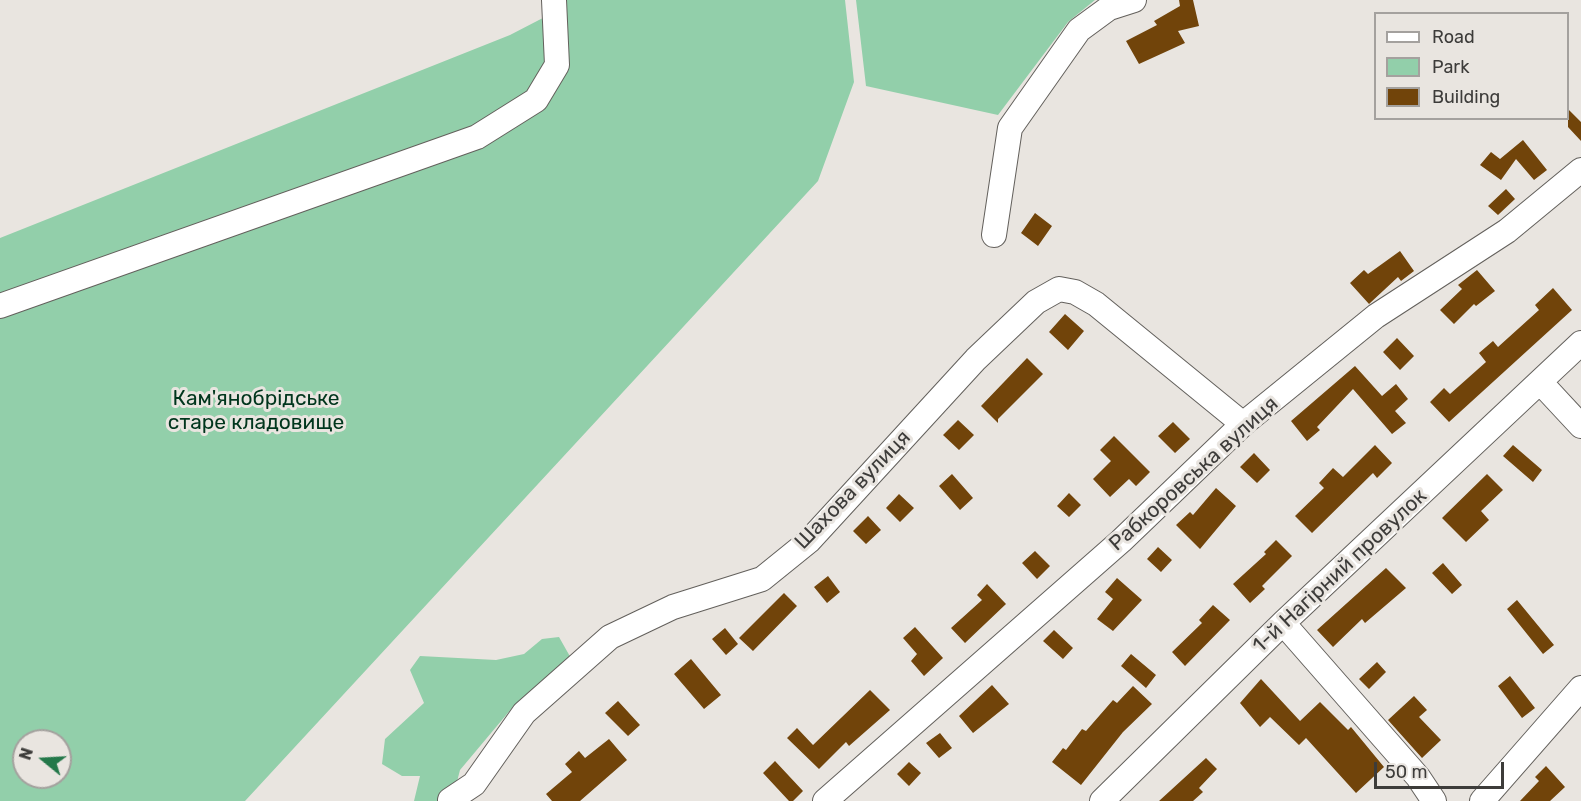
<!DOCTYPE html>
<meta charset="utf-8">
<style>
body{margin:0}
#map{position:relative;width:1581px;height:801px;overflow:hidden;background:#e9e5e0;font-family:Rubik,sans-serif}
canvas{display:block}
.legend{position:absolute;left:1374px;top:12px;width:195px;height:108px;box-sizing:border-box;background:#e9e5e0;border:2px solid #a4a19e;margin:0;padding:8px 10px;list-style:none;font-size:18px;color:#3d3c3a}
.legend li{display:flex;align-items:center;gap:12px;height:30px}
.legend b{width:30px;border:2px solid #a4a19e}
.north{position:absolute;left:12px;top:729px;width:60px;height:60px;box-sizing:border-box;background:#e9e5e0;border:2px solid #a4a19e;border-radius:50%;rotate:288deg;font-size:16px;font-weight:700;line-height:24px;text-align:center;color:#3d3c3a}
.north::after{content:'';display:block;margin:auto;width:21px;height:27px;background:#24784a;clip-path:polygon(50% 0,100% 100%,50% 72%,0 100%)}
.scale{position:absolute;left:1374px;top:762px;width:130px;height:27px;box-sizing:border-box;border:3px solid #3d3c3a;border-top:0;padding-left:8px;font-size:18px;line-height:21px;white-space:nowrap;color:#3d3c3a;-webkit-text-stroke:4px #e9e5e0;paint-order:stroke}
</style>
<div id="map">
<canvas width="1581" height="801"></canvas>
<ul class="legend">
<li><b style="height:8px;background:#fff"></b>Road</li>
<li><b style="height:16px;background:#92cfaa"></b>Park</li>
<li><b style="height:16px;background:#71440a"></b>Building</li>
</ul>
<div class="north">N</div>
<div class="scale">50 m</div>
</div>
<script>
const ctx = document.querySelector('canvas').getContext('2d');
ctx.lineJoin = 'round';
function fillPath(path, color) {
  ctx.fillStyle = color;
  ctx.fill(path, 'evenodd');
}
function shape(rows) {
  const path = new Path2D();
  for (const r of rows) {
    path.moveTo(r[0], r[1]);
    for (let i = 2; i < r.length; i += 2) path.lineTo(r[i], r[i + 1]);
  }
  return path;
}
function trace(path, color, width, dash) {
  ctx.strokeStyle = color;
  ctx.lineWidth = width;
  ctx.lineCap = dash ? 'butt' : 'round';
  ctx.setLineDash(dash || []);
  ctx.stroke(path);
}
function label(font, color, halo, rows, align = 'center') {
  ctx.font = font + ' Rubik,sans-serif';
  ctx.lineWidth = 6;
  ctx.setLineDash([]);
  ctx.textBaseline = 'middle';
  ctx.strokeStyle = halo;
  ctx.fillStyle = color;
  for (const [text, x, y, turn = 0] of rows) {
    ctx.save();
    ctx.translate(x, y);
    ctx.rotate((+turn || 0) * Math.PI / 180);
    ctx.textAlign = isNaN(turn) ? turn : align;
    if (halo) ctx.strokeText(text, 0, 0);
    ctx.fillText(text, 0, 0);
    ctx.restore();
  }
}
const green = shape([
 [566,0,845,0,854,82,818,181,245,801,0,801,0,238,510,35,566,6],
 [24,741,60,741,60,777,24,777],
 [856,0,1095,0,1068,22,998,115,866,86],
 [559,637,572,660,512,708,460,770,452,801,414,801,420,776,402,776,382,764,385,739,424,703,410,670,420,656,496,660,524,654,542,639]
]);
const building = shape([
 [1179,0,1193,0,1199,26,1178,31,1185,43,1139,64,1126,41,1157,25,1154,21,1180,6],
 [1568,109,1581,122,1581,141,1568,127],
 [1523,140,1547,170,1534,180,1516,159,1501,180,1480,165,1491,152,1500,159],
 [1506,189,1515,199,1498,215,1488,206],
 [1035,213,1052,226,1038,246,1021,233],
 [1400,251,1414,271,1401,281,1398,277,1369,304,1350,283,1364,270,1368,274],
 [1477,270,1495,291,1476,306,1474,304,1454,324,1440,310,1462,289,1458,285],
 [1553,288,1572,310,1449,422,1430,402,1444,388,1450,394,1486,362,1479,353,1493,341,1498,347,1539,310,1535,305],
 [1065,314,1084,331,1068,350,1049,332],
 [1397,338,1414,356,1400,370,1383,352],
 [1027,358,1043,374,998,419,998,423,981,406],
 [1355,366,1382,396,1396,384,1408,399,1395,411,1406,423,1392,434,1353,389,1317,427,1320,430,1307,441,1291,421],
 [958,420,974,435,959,450,943,435],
 [1173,422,1190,439,1175,453,1158,436],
 [1114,436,1150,472,1136,486,1129,479,1110,497,1093,479,1111,461,1100,450],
 [1375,445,1392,463,1377,478,1373,473,1312,533,1295,516,1324,488,1319,483,1333,468,1343,477],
 [1513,445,1542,470,1533,482,1503,456],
 [1254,453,1270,470,1257,483,1240,467],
 [952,474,973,498,960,510,939,486],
 [1487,474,1503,490,1481,511,1489,520,1466,542,1442,518],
 [1216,488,1236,506,1200,549,1176,525,1190,512,1193,515],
 [1069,493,1081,505,1069,517,1057,506],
 [899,494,914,508,900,522,886,508],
 [868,516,881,530,866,544,853,531],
 [1276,540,1292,556,1262,586,1265,589,1250,603,1233,584,1266,554,1264,552],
 [1158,547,1172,560,1161,572,1147,559],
 [1035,551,1050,566,1037,579,1022,563],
 [1443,563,1462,585,1452,594,1432,573],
 [1386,568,1406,588,1365,623,1362,619,1333,647,1317,630],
 [828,576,840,592,827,603,814,587],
 [1117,578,1142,600,1113,631,1097,619,1113,599,1105,592],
 [987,584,1006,604,965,643,951,628,982,600,977,595],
 [784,593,797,606,753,651,739,638],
 [1517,600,1554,645,1543,654,1507,609],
 [1213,605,1230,620,1185,666,1172,652,1202,623,1199,620],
 [915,627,943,658,924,676,911,661,917,654,903,638],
 [725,628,738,644,726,655,712,639],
 [1054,630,1073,648,1063,659,1043,641],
 [1131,654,1156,675,1146,688,1121,666],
 [691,659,721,695,704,709,674,674],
 [1377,662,1386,672,1369,689,1359,679],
 [1510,676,1535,708,1522,718,1498,686],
 [1261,679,1300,721,1320,702,1348,730,1351,727,1384,767,1356,793,1306,738,1299,745,1270,717,1260,727,1240,703],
 [992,685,1009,704,973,733,959,716],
 [1133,686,1152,704,1123,732,1081,785,1052,762,1063,748,1066,750,1082,729,1086,731,1113,700,1117,703],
 [870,690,890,710,849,746,846,742,819,769,787,738,797,728,813,745],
 [1414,696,1427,710,1419,717,1441,740,1422,758,1388,720],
 [618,701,640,725,628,736,605,713],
 [940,733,952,748,939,758,926,743],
 [609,739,627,760,580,801,552,801,546,794,572,772,565,764,579,751,585,758],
 [1206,758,1217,769,1199,788,1203,792,1193,801,1159,801],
 [775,761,803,791,793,801,789,801,763,773],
 [909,762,921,773,909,786,897,774],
 [1546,766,1565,787,1550,801,1520,801,1539,781,1535,777]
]);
const minor = shape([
 [994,235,1010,128,1079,30,1109,8,1134,0],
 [0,306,477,137,536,100,557,65,554,0],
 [1541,383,1581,426],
 [1283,623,1418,777,1434,801],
 [450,800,474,784,524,713,610,637,673,607,762,579,809,541,976,359,1036,302,1059,289,1075,292,1096,304,1243,424],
 [825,801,1121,541,1243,424,1376,316,1507,231,1581,170],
 [1102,801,1283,623,1581,343],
 [1482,801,1581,688]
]);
const parkNames = [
 ["Кам'янобрідське",256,399],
 ["старе кладовище",256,423]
];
const streetNames = [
 ["Рабкоровська вулиця",1194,474,-42],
 ["Шахова вулиця",853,490,-46],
 ["1-й Нагірний провулок",1340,571,-43]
];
fillPath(green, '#92cfaa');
fillPath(building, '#71440a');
trace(minor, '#63605c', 26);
trace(minor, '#fff', 24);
label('21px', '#00361d', '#e9e5e0', parkNames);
label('21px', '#3d3c3a', '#e9e5e0', streetNames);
</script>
